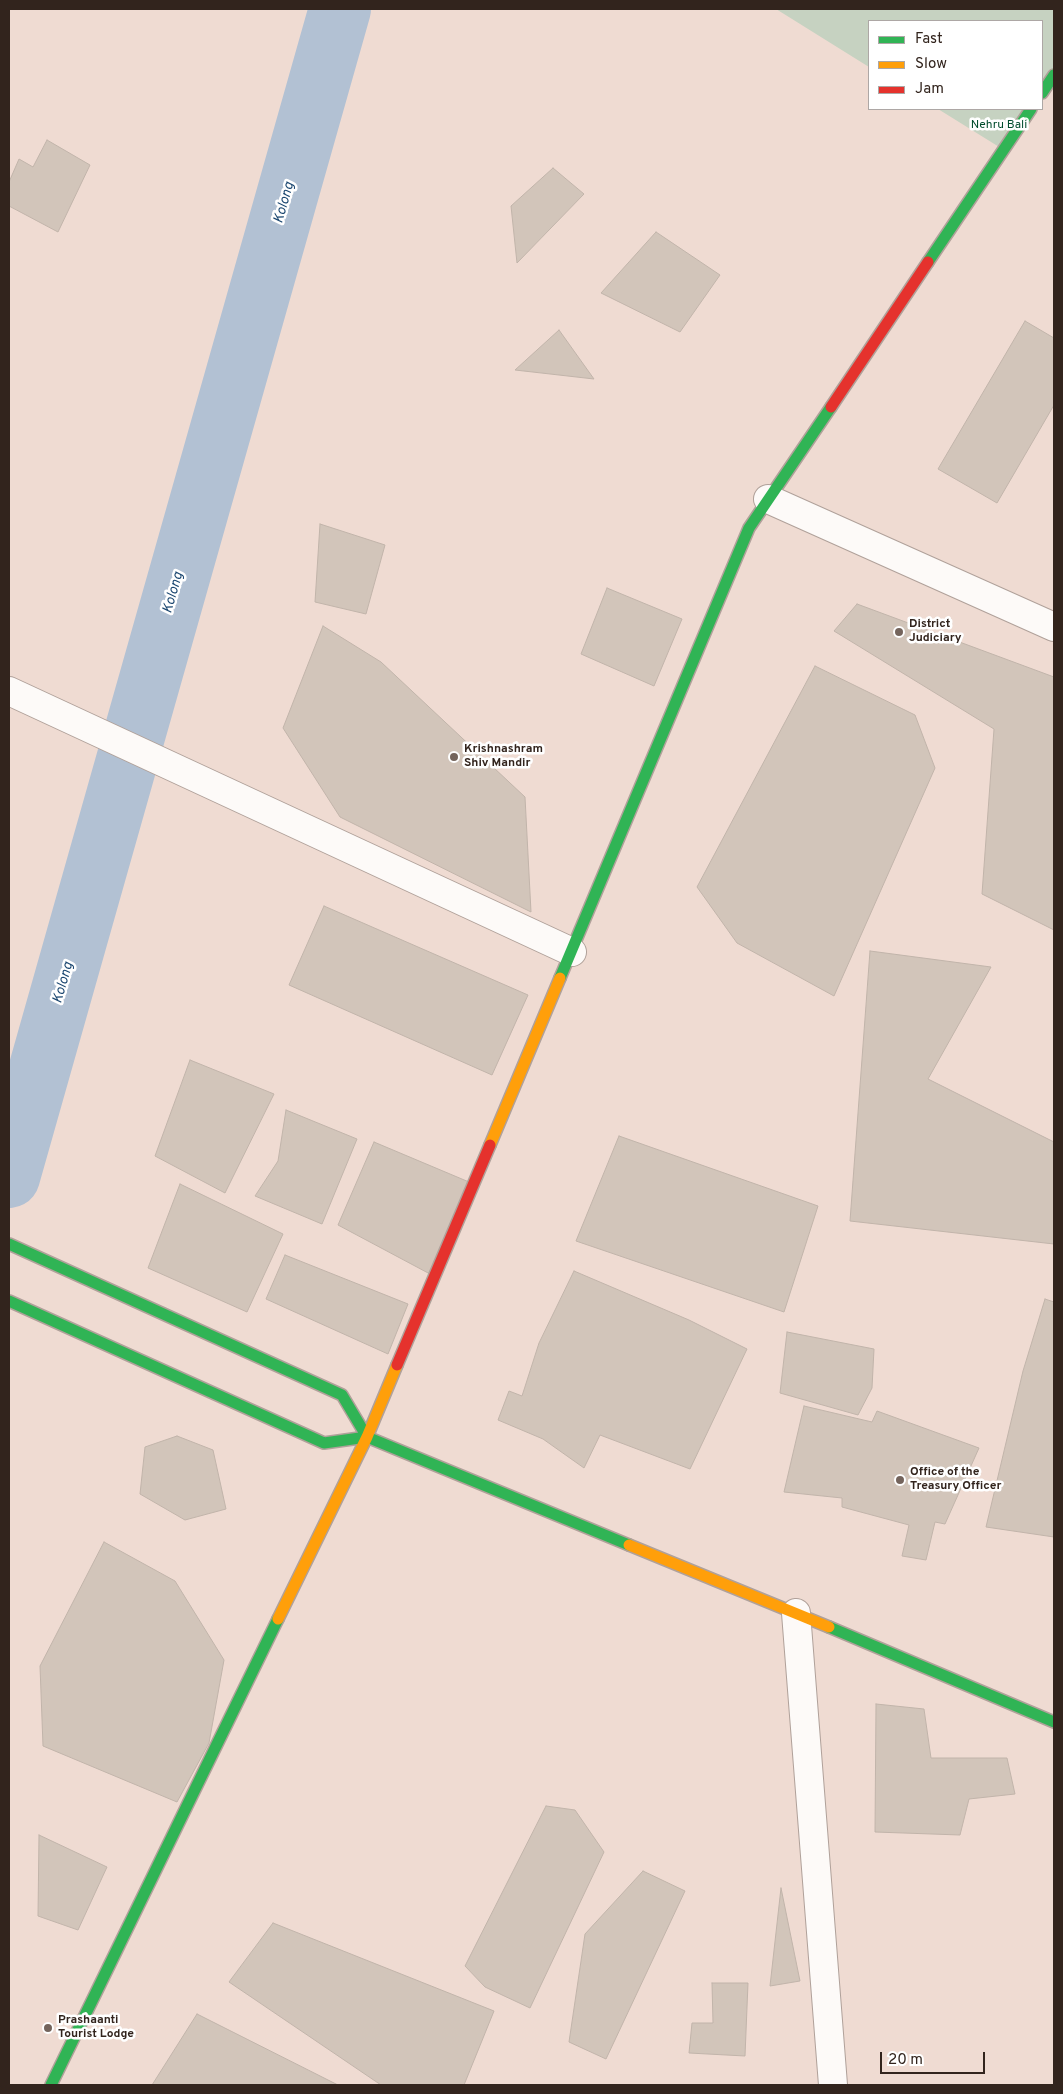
<!DOCTYPE html>
<style>
body{margin:0}
#map{position:relative;width:1063px;height:2094px;overflow:hidden;background:#efdbd2;font-family:Overpass,sans-serif}
canvas{display:block}
.frame{position:absolute;inset:0;border:10px solid #32241d;pointer-events:none}
.legend{position:absolute;left:868px;top:20px;width:175px;height:90px;box-sizing:border-box;background:#fff;border:1px solid #ada7a5;margin:0;padding:6px 9px;list-style:none;font-size:15px;color:#32241d}
.legend li{display:flex;align-items:center;gap:10px;height:25px}
.legend b{width:25px;border:1px solid #ada7a5}
.scale{position:absolute;left:880px;top:2052px;width:105px;height:22px;box-sizing:border-box;border:2px solid #32241d;border-top:0;padding-left:6px;font-size:15px;line-height:18px;white-space:nowrap;color:#32241d;-webkit-text-stroke:4px #fff;paint-order:stroke}
</style>
<div id="map">
<canvas width="1063" height="2094"></canvas>
<div class="frame"></div>
<ul class="legend">
<li><b style="height:6px;background:#30b455"></b>Fast</li>
<li><b style="height:6px;background:#ff9f0a"></b>Slow</li>
<li><b style="height:6px;background:#e5322d"></b>Jam</li>
</ul>
<div class="scale">20 m</div>
</div>
<script>
const ctx = document.querySelector('canvas').getContext('2d');
ctx.lineJoin = 'round';
function fillPath(path, color) {
  ctx.fillStyle = color;
  ctx.fill(path, 'evenodd');
}
function shape(rows) {
  const path = new Path2D();
  for (const r of rows) {
    path.moveTo(r[0], r[1]);
    for (let i = 2; i < r.length; i += 2) path.lineTo(r[i], r[i + 1]);
  }
  return path;
}
function trace(path, color, width, dash) {
  ctx.strokeStyle = color;
  ctx.lineWidth = width;
  ctx.lineCap = dash ? 'butt' : 'round';
  ctx.setLineDash(dash || []);
  ctx.stroke(path);
}
function label(font, color, halo, rows, align = 'center') {
  ctx.font = font + ' Overpass,sans-serif';
  ctx.lineWidth = 5;
  ctx.setLineDash([]);
  ctx.textBaseline = 'middle';
  ctx.strokeStyle = halo;
  ctx.fillStyle = color;
  for (const [text, x, y, turn = 0] of rows) {
    ctx.save();
    ctx.translate(x, y);
    ctx.rotate((+turn || 0) * Math.PI / 180);
    ctx.textAlign = isNaN(turn) ? turn : align;
    if (halo) ctx.strokeText(text, 0, 0);
    ctx.fillText(text, 0, 0);
    ctx.restore();
  }
}
const green = shape([
 [776,9,1054,9,1054,75,1042,93,1042,21,869,21,869,67],
 [938,109,1031,109,1004,150]
]);
const river = shape([
 [9,1177,340,9]
]);
const building = shape([
 [47,140,90,165,58,232,9,206,9,182,19,159,33,167,47,140],
 [553,168,584,194,517,263,511,206,553,168],
 [656,232,720,275,680,332,601,293,656,232],
 [1025,321,1054,338,1054,405,997,503,938,469,1025,321],
 [559,330,594,379,515,370,559,330],
 [320,524,385,545,366,614,315,602,320,524],
 [607,588,682,619,654,686,581,654,607,588],
 [857,604,1054,677,1054,930,982,894,994,729,834,631,857,604],
 [323,626,381,662,525,797,531,912,340,817,283,728,323,626],
 [815,666,915,715,935,768,834,996,737,943,697,887,815,666],
 [324,906,528,995,492,1075,289,985,324,906],
 [870,951,991,967,928,1079,1054,1142,1054,1244,850,1221,870,951],
 [190,1060,274,1094,225,1193,155,1156,190,1060],
 [286,1110,357,1139,322,1224,255,1196,278,1161,286,1110],
 [619,1136,818,1206,784,1312,576,1241,619,1136],
 [374,1142,469,1182,430,1274,338,1225,374,1142],
 [180,1184,283,1234,247,1312,148,1268,180,1184],
 [285,1255,408,1304,388,1354,266,1299,285,1255],
 [574,1271,689,1320,747,1349,690,1469,600,1435,584,1468,543,1439,498,1420,509,1391,522,1396,539,1343,574,1271],
 [1045,1299,1054,1302,1054,1537,986,1527,1023,1371,1045,1299],
 [787,1332,874,1349,872,1388,858,1415,780,1393,787,1332],
 [804,1406,872,1422,877,1411,979,1448,945,1524,935,1522,926,1560,902,1556,909,1525,842,1507,842,1498,784,1492,804,1406],
 [177,1436,213,1450,226,1509,185,1520,140,1494,145,1447,177,1436],
 [104,1542,175,1581,224,1660,209,1743,177,1802,43,1746,40,1666,104,1542],
 [876,1704,924,1709,931,1758,1007,1758,1015,1794,969,1799,960,1835,875,1832,876,1704],
 [546,1806,575,1810,604,1852,530,2008,485,1987,465,1966,546,1806],
 [39,1835,107,1867,78,1930,38,1916,39,1835],
 [643,1871,685,1891,606,2059,569,2042,585,1934,643,1871],
 [781,1888,800,1981,770,1986,781,1888],
 [273,1923,494,2011,464,2085,381,2085,229,1982,273,1923],
 [712,1983,748,1983,745,2056,689,2053,692,2023,713,2023,712,1983],
 [197,2014,338,2085,152,2085,197,2014]
]);
const street = shape([
 [768,499,1054,627],
 [9,691,572,952],
 [796,1613,833,2085]
]);
const fast = shape([
 [1042,93,1054,75],
 [928,262,1031,109],
 [560,978,749,528,831,407],
 [9,1244,342,1395,367,1437],
 [9,1301,324,1443,367,1437,629,1545],
 [829,1627,1054,1722],
 [51,2085,278,1619]
]);
const slow = shape([
 [490,1145,560,978],
 [629,1545,829,1627],
 [278,1619,367,1437,397,1365]
]);
const jam = shape([
 [831,407,928,262],
 [397,1365,490,1145]
]);
const markers = [
 [899,632,5,"#74645c"],
 [454,757,5,"#74645c"],
 [900,1480,5,"#74645c"],
 [48,2028,5,"#74645c"]
];
const parkNames = [
 ["Nehru Bali",999,126]
];
const poiNames = [
 ["District",909,625],
 ["Judiciary",909,639],
 ["Krishnashram",464,750],
 ["Shiv Mandir",464,764],
 ["Office of the",910,1473],
 ["Treasury Officer",910,1487],
 ["Prashaanti",58,2021],
 ["Tourist Lodge",58,2035]
];
const waterNames = [
 ["Kolong",285,203,-74],
 ["Kolong",174,593,-74],
 ["Kolong",64,983,-74]
];
fillPath(green, '#c6d2c1');
trace(river, '#b2c1d3', 62);
fillPath(building, '#d2c5ba');
trace(building, '#c1b4aa', 1);
trace(street, '#b0a19a', 30);
trace(fast, '#b0a19a', 14);
trace(slow, '#b0a19a', 14);
trace(jam, '#b0a19a', 14);
trace(street, '#fdfaf8', 28);
trace(fast, '#30b455', 11);
trace(slow, '#ff9f0a', 11);
trace(jam, '#e5322d', 11);
for (const [x, y, r, color] of markers) {
  const dot = new Path2D();
  dot.arc(x, y, r, 0, 2 * Math.PI);
  ctx.fillStyle = color;
  ctx.fill(dot);
  trace(dot, '#fff', 2);
}
label('12px', '#004c2d', '#fff', parkNames);
label('bold 12px', '#32241d', '#fff', poiNames, 'left');
label('italic 14px', '#1b4770', '#fff', waterNames);
</script>
